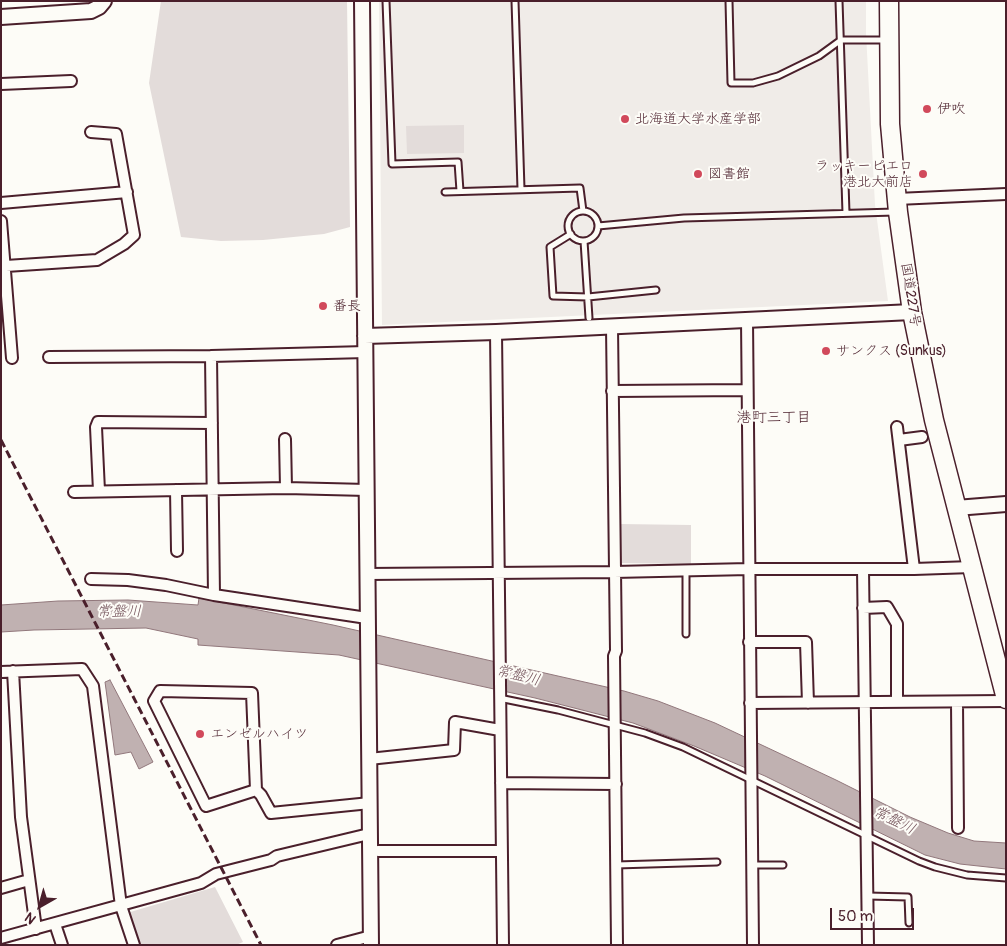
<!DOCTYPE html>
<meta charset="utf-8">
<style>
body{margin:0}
#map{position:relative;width:1007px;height:946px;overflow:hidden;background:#fdfcf7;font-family:Pangolin,sans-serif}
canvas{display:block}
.frame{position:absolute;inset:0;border:2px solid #4a1f2b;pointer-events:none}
.north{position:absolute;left:15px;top:881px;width:50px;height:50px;-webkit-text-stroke:4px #fdfcf7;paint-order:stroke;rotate:218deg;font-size:14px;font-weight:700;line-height:20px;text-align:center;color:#4a1f2b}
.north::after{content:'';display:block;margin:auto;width:18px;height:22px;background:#4a1f2b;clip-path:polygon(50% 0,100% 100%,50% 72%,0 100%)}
.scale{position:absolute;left:830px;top:908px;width:84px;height:22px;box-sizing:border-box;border:2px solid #4a1f2b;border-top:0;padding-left:6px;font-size:15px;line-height:18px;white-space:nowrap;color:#4a1f2b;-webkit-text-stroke:4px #fdfcf7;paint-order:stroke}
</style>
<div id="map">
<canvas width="1007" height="946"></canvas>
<div class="frame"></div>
<div class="north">N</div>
<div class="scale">50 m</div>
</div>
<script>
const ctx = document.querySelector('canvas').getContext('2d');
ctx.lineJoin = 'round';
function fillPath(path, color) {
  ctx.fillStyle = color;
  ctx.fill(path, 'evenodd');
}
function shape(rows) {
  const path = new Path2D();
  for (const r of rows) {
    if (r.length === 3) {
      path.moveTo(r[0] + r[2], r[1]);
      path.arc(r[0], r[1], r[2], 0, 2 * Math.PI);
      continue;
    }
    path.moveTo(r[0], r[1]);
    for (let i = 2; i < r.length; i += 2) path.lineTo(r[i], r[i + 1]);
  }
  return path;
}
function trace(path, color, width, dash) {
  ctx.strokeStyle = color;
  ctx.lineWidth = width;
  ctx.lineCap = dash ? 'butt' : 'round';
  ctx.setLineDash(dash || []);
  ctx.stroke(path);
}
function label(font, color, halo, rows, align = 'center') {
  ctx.font = font + ' Pangolin,"Klee One",sans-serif';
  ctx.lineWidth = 4;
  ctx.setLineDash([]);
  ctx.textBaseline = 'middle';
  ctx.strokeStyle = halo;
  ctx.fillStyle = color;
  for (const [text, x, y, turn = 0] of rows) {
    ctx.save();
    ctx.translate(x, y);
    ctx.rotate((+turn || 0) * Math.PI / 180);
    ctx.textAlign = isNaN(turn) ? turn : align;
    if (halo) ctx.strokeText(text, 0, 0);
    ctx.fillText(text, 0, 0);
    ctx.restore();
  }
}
const built = shape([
 [379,1,866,1,866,33,875,205,888,301,382,325]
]);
const green = shape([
 [161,1,347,1,350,227,324,234,263,240,221,241,181,237,149,83],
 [464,125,464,153,407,154,406,126],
 [620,524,691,525,691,564,620,563],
 [215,887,243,942,236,945,139,945,127,913]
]);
const water = shape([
 [199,598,333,625,624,691,658,701,715,723,836,780,910,817,948,833,974,841,1006,843,1006,869,960,864,925,855,765,776,694,746,633,723,535,698,339,655,198,645,198,639,146,628,34,630,1,632,1,605,58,601,128,600,198,605,199,598],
 [110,680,153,762,139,769,131,752,115,755,105,682,110,680]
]);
const lane = shape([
 [386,1,392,164,458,162,460,191],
 [515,1,521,189],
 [729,1,731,83,753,83,778,76,819,56,841,40,886,40],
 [839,1,846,213],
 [445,192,580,188,583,211],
 [583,226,15],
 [598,226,684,218,895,212],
 [571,234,550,247,553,296,588,297,656,290],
 [584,241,589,318],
 [686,634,686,570],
 [499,698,558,710,645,733,683,747,919,861,935,867,967,875,1006,878],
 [616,865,717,862],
 [752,865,783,865],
 [868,896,908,897,909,923]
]);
const street = shape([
 [1,84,71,81],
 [897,199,1006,194],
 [1,203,127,192],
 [1,221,12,358],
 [6,266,97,260,124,244,134,235,116,134,91,132],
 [747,320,753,945],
 [612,327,616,651,614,656,617,945],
 [496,332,503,945],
 [211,356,214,595],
 [49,357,211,356,366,352],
 [612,391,747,390],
 [897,427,914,569],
 [285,439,286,488],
 [899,440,922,437],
 [176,490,177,551],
 [99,491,96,427,98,422,212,423],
 [74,492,286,488,367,490],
 [863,569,868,945],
 [367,574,614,572,749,569,914,569,972,567],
 [91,579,128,580,166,585,214,595,367,618],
 [863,608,887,607,897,624,897,702],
 [749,642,806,642,808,703],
 [13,671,21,817,36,929],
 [1,672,82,669,93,686,121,906,134,945],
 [957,702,958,828],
 [750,703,1006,701],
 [369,759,454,750,455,722,500,730],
 [501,783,616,784],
 [256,790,206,806,154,701,160,691,252,693,256,790,261,795,271,813,370,803],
 [378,851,501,851],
 [1,888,29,880],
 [55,924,62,945],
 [1,938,201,883,216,874,271,860,277,856,369,834],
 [337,945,371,936]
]);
const secondary = shape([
 [362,1,371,945],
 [1,17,91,11,99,7,104,1],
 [365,336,496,332,912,312],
 [956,508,1006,504]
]);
const highway = shape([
 [889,1,890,124,898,212,912,312,934,420,1006,699]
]);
const rail = shape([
 [1,440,261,945]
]);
const markers = [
 [927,109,5,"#d1495b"],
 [625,119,5,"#d1495b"],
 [698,174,5,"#d1495b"],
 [923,174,5,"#d1495b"],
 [323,306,5,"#d1495b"],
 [826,351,5,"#d1495b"],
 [200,734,5,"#d1495b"]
];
const poiNames = [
 ["伊吹",937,109],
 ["北海道大学水産学部",635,119],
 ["ラッキーピエロ",913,166,"right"],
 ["港北大前店",913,182,"right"],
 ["図書館",708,174],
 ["番長",333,306],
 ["サンクス (Sunkus)",836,351],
 ["エンゼルハイツ",210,734]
];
const streetNames = [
 ["国道227号",910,295,81]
];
const neighbourhoodNames = [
 ["港町三丁目",774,418]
];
const waterNames = [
 ["常盤川",119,612],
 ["常盤川",518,676,14],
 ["常盤川",894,821,26]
];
fillPath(built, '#f0ece8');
fillPath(green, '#e3dcda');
fillPath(water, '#c0b1b1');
trace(water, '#91777b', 1);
trace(lane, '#4a1f2b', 9);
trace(street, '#4a1f2b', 14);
trace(secondary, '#4a1f2b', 18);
trace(highway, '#4a1f2b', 21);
trace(lane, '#fdfcf7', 5);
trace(street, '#fdfcf7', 10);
trace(secondary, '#fdfcf7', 14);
trace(highway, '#fdfcf7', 18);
trace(rail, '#4a1f2b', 3, [8, 4]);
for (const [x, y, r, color] of markers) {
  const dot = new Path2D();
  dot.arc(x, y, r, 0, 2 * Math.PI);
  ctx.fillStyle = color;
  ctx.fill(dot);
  trace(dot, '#fdfcf7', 2);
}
label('14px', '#4a1f2b', '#fdfcf7', poiNames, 'left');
label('14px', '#4a1f2b', '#fdfcf7', streetNames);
label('15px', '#4a1f2b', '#fdfcf7', neighbourhoodNames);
label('italic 15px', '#73525a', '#fdfcf7', waterNames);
</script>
